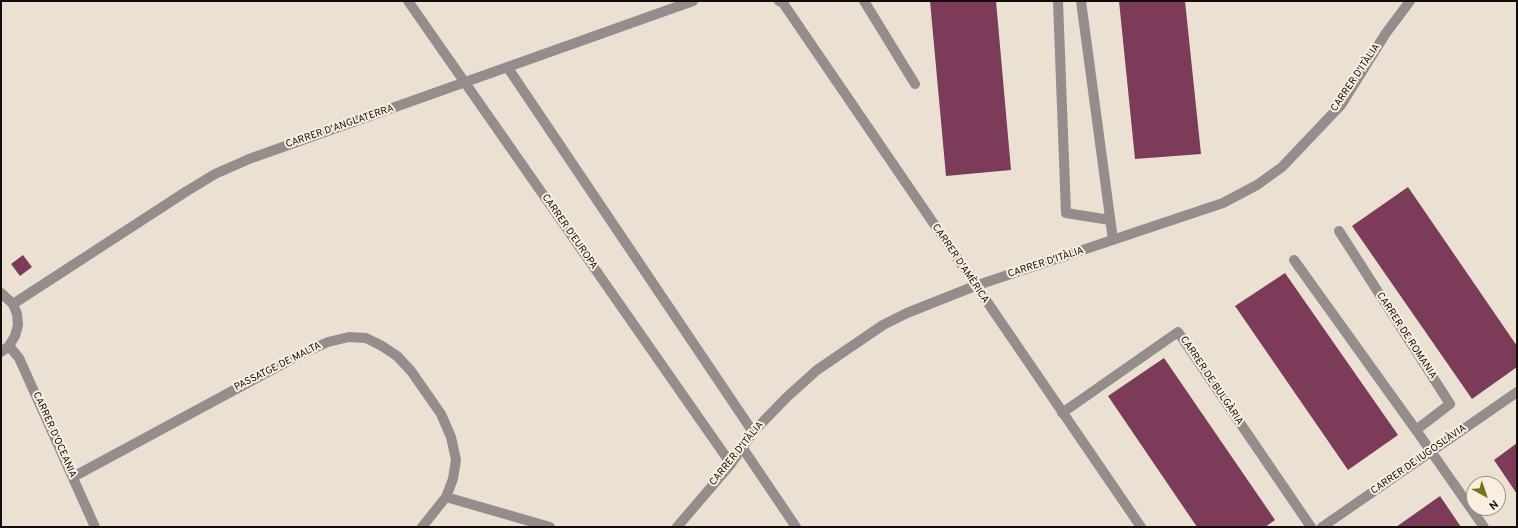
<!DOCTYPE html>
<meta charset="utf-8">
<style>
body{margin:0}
#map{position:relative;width:1518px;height:528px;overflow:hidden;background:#ebe1d2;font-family:Overpass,sans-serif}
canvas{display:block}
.frame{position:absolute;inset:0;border:2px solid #110d09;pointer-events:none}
.north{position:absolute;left:1466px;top:476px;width:40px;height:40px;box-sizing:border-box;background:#f9eedf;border:1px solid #9c9489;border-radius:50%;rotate:140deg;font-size:11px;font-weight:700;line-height:16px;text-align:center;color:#110d09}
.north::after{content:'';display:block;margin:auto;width:14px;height:18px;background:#757419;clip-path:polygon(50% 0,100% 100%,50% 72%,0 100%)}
</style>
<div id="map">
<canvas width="1518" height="528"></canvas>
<div class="frame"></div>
<div class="north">N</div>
</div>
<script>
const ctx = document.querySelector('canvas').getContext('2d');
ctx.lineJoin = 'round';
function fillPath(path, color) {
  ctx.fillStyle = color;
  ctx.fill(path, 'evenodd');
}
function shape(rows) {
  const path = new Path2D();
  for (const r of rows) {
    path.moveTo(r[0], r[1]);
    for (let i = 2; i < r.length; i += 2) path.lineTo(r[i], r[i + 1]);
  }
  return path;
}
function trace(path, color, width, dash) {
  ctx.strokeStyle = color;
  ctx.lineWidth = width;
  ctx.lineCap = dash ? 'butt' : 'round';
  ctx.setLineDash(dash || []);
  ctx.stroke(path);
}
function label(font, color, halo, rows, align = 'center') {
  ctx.font = font + ' Overpass,sans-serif';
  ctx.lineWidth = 4;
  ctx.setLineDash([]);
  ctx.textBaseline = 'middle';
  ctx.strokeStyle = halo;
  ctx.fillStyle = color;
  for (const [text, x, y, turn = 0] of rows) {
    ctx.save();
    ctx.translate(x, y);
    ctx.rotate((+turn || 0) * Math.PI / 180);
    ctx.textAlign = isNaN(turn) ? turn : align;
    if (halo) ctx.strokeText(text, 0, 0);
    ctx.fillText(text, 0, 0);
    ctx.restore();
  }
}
const building = shape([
 [930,1,996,1,1011,170,946,176],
 [1119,1,1185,1,1201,154,1135,159],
 [1408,187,1517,346,1517,367,1472,399,1352,226],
 [23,255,32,267,20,276,11,264],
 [1285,273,1398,435,1348,470,1235,306],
 [1164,358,1275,520,1265,527,1197,527,1108,396],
 [1517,443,1517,494,1494,460],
 [1440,496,1461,527,1396,527]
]);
const service = shape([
 [864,1,915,84],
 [1058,1,1066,213,1110,220],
 [1081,1,1113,240]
]);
const pedestrian = shape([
 [742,447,796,527]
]);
const minor = shape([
 [408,1,731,464],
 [779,1,783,3,1141,527],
 [508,68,753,432],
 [1294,260,1416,430,1450,404,1339,231],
 [1,293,13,304,17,314,18,325,15,336,9,346,1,352],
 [13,304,187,191,215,174,249,159,693,1],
 [9,346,19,358,95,527],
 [1062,413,1178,332,1311,527],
 [1416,430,1484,527],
 [73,477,301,354,328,342,349,337,366,338,382,346,397,356,411,371,441,414,451,437,456,460,453,479,446,497,422,527],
 [446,497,550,527],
 [677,527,731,464,753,432,787,397,817,370,883,325,907,313,975,286,1223,203,1257,185,1282,167,1341,105,1386,33,1410,1],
 [1322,527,1517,392]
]);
const streetNames = [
 ["CARRER D'ITÀLIA",1356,78,-56],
 ["CARRER D'ANGLATERRA",340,127,-19],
 ["CARRER D'EUROPA",569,232,55],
 ["CARRER D'ITÀLIA",1046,263,-18],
 ["CARRER D'AMÈRICA",960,264,56],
 ["CARRER DE ROMANIA",1406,336,57],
 ["PASSATGE DE MALTA",278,367,-27],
 ["CARRER DE BULGÀRIA",1211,381,56],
 ["CARRER D'OCEANIA",54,435,66],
 ["CARRER D'ITÀLIA",737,454,-51],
 ["CARRER DE IUGOSLÀVIA",1419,460,-35]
];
fillPath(building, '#7c3b59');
trace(service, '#958c8d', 10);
trace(pedestrian, '#958c8d', 10);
trace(minor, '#958c8d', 10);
label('10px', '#110d09', '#f9eedf', streetNames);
</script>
